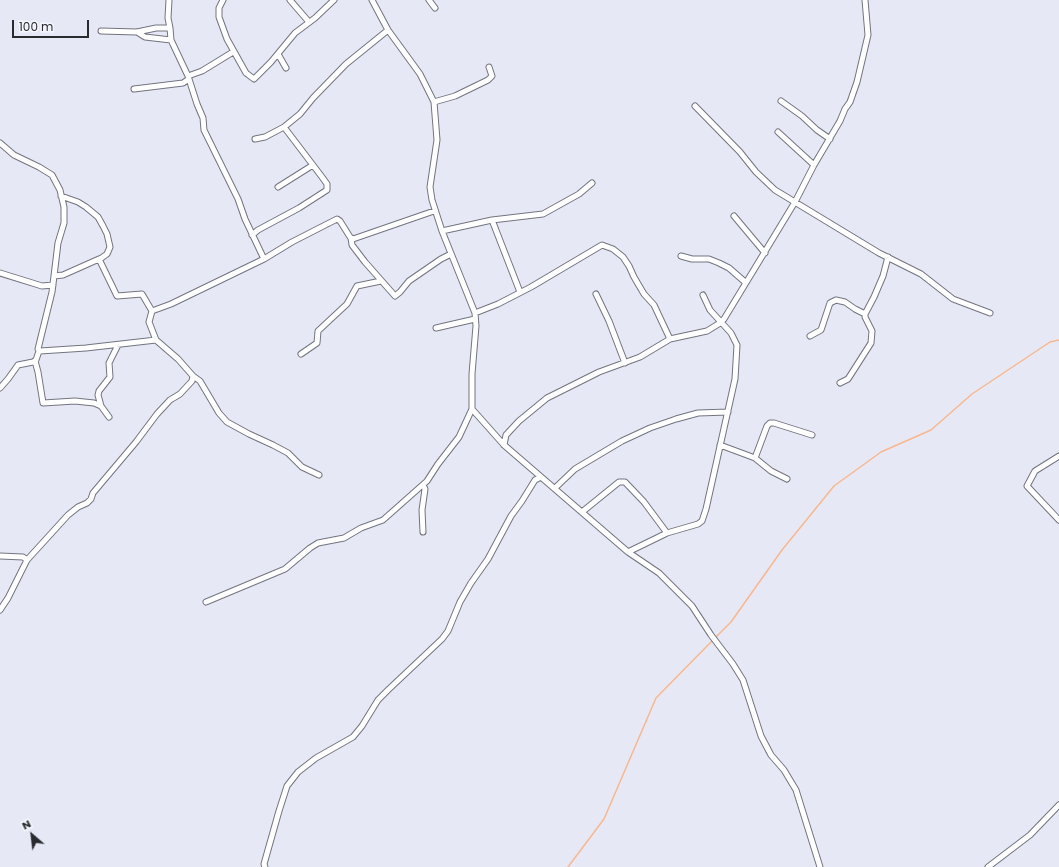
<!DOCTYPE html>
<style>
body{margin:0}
#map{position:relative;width:1059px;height:867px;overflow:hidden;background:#e6e9f5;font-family:Poppins,sans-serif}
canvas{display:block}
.north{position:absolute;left:12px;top:815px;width:40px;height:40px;-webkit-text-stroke:3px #f5f7fe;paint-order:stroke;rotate:332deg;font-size:11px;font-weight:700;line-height:16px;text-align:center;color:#2a2b2f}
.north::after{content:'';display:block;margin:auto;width:14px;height:18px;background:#2a2b2f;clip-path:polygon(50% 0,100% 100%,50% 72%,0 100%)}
.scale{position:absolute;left:12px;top:20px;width:77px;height:18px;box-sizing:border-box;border:2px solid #2a2b2f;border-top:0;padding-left:5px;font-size:12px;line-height:14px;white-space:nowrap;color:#2a2b2f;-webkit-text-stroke:3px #f5f7fe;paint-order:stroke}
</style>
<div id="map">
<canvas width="1059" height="867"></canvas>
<div class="north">N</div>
<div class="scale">100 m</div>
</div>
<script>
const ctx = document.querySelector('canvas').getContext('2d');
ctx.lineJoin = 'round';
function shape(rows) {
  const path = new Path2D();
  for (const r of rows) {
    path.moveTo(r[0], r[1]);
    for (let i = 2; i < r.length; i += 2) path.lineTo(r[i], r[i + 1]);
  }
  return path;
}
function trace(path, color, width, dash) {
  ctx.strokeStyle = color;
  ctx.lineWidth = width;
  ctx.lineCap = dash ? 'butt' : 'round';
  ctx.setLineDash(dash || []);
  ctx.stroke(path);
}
const stream = shape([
 [715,638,731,622,782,550,834,486,881,452,931,430,972,394,1050,342,1059,340],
 [568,867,604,819,656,698,712,641]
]);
const minor = shape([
 [169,0,168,18,170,28],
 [223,0,219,8,219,17,227,39,246,73,254,79,271,62,295,33,315,18,334,0],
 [290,0,309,22],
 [372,0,388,30,420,74,434,102,437,140,430,187,432,200,442,231,475,313,476,326,472,374,472,409,504,445,628,552,659,573,692,606,711,635,733,664,743,680,761,736,771,755,784,770,796,790,820,867],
 [429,0,435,8],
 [101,31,137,32,156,28,170,28,171,40,188,76],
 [137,32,145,37,171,40],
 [278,54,286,68],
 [189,79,197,104,203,118,204,130,238,199,245,219,264,259],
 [134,89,183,83,189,79,188,76,202,71,233,52],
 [781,101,802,116,817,130,830,139],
 [434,102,455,96,488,80,492,76,489,67],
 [695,106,740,152,756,172,775,190,879,253,921,274,953,299,990,313],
 [778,132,814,165],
 [255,139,265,137,284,127,300,114,313,98,346,64,388,30],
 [0,143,14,155,39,167,52,175,60,190,64,207,64,223,58,243,54,276,63,275,99,259,117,296,142,294,152,311,171,304,264,259,292,242,337,219,340,221,350,237,353,239,434,211],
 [278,187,313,165],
 [61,196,78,202,86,207,98,217,103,226,107,234,110,247,107,254,100,259],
 [734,216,765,253],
 [492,220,520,292],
 [442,231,492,220,543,214,579,194,592,183],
 [252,235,258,230,299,208,327,190,327,184,322,177,284,127],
 [351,238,352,245,365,262,395,296,400,292,409,281,441,259,451,254],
 [681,256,692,259,709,259,719,263,729,268,745,282],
 [0,273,42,286,53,285],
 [54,276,52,292,38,349,40,351,86,348,156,340,149,322,152,311],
 [596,294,609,321,625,363],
 [475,313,498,304,531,287,602,245,613,249,623,257,629,266,634,277,644,294,654,305,670,339],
 [436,328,475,319],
 [810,336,821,330,830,303,836,300,845,302,855,309,865,314],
 [301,354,317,343,318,331,347,304,357,286,381,281],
 [35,361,38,372,43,403,75,401,94,403,101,406,109,417],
 [193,376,200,381,219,413,227,422,249,434,273,445,288,453,302,467,319,475],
 [840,383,848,379,871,343,872,331,865,317,865,314,874,297,883,276,888,257],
 [0,388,8,379,18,365,33,362,36,360,39,351],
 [101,406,98,395,99,391,110,377,109,363,118,345],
 [504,445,506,435,519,421,547,398,599,372,640,357,670,339,707,331,720,323,724,319,795,202,814,165,840,121,845,109,850,102,857,82,868,35,865,0],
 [720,445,755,458,771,471,787,479],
 [1059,456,1035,471,1027,486,1059,520],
 [755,458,767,426,770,423,774,423,812,435],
 [423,485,425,489,422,510,423,532],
 [555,488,575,469,622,441,650,428,676,419,698,413,728,412],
 [582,512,619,482,625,482,644,502,667,533],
 [628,552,667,533,698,524,702,521,706,509,735,379,737,345,731,333,710,310,703,295],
 [0,556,23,557,27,560],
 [206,602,285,569,310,548,318,543,344,538,361,528,383,520,427,481,438,464,459,437,472,409],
 [0,610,8,598,27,560,68,515,78,507,87,503,91,499,93,493,136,442,157,414,170,400,180,394,192,381,193,376,178,359,156,340],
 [265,867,264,864,279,811,287,786,298,772,316,758,353,737,362,726,378,700,389,689,442,639,448,631,460,602,471,583,488,559,511,516,522,501,535,480,541,477],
 [988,867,1030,835,1059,805]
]);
trace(stream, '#fab68c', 1.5);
trace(minor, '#727580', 7);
trace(minor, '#fff', 5);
</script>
